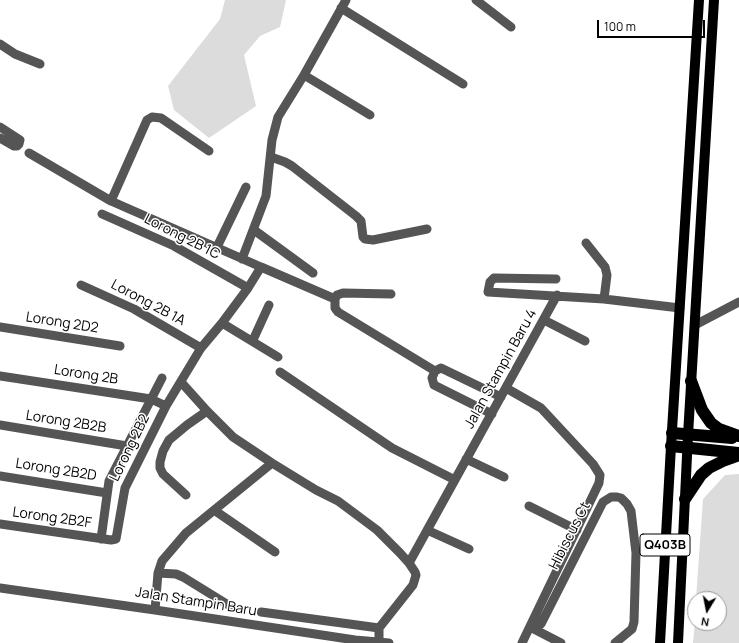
<!DOCTYPE html>
<style>
body{margin:0}
#map{position:relative;width:739px;height:643px;overflow:hidden;background:#fff;font-family:Manrope,sans-serif}
canvas{display:block}
.north{position:absolute;left:687px;top:591px;width:40px;height:40px;box-sizing:border-box;background:#fff;border:1px solid #999;border-radius:50%;rotate:190deg;font-size:11px;font-weight:700;line-height:16px;text-align:center;color:#000}
.north::after{content:'';display:block;margin:auto;width:14px;height:18px;background:#000;clip-path:polygon(50% 0,100% 100%,50% 72%,0 100%)}
.scale{position:absolute;left:597px;top:20px;width:108px;height:18px;box-sizing:border-box;border:2px solid #000;border-top:0;padding-left:5px;font-size:12px;line-height:14px;white-space:nowrap;color:#000;-webkit-text-stroke:3px #fff;paint-order:stroke}
</style>
<div id="map">
<canvas width="739" height="643"></canvas>
<div class="north">N</div>
<div class="scale">100 m</div>
</div>
<script>
const ctx = document.querySelector('canvas').getContext('2d');
ctx.lineJoin = 'round';
function fillPath(path, color) {
  ctx.fillStyle = color;
  ctx.fill(path, 'evenodd');
}
function shape(rows) {
  const path = new Path2D();
  for (const r of rows) {
    path.moveTo(r[0], r[1]);
    for (let i = 2; i < r.length; i += 2) path.lineTo(r[i], r[i + 1]);
  }
  return path;
}
function trace(path, color, width, dash) {
  ctx.strokeStyle = color;
  ctx.lineWidth = width;
  ctx.lineCap = dash ? 'butt' : 'round';
  ctx.setLineDash(dash || []);
  ctx.stroke(path);
}
function label(font, color, halo, rows, align = 'center') {
  ctx.font = font + ' Manrope,sans-serif';
  ctx.lineWidth = 3;
  ctx.setLineDash([]);
  ctx.textBaseline = 'middle';
  ctx.strokeStyle = halo;
  ctx.fillStyle = color;
  for (const [text, x, y, turn = 0] of rows) {
    ctx.save();
    ctx.translate(x, y);
    ctx.rotate((+turn || 0) * Math.PI / 180);
    ctx.textAlign = isNaN(turn) ? turn : align;
    if (halo) ctx.strokeText(text, 0, 0);
    ctx.fillText(text, 0, 0);
    ctx.restore();
  }
}
const green = shape([
 [225,0,286,0,280,27,260,36,244,55,256,106,209,138,174,110,168,86,220,19],
 [739,474,739,643,693,643,695,621,695,623,719,623,719,599,696,599,703,499,725,475]
]);
const minor = shape([
 [476,0,511,27],
 [341,8,463,84],
 [0,44,15,54,40,64],
 [304,75,370,115],
 [0,127,20,140,19,144,17,146,14,146,0,138],
 [29,153,111,201],
 [271,157,285,162,292,166,356,216,361,221,363,237,365,239,373,240,427,229],
 [102,214,174,246,248,288],
 [254,230,313,273],
 [586,243,605,267,607,275,604,299],
 [217,247,246,187],
 [242,259,266,196,272,140,278,117,304,75,346,0],
 [261,267,335,299],
 [556,279,494,278,490,282,488,292,604,299,680,308],
 [81,285,134,309,201,348],
 [335,299,335,308,338,312,435,371],
 [335,299,337,295,343,293,391,294],
 [544,320,585,341],
 [222,323,278,357],
 [695,325,739,302],
 [0,327,120,346],
 [253,340,269,305],
 [280,372,392,448,455,480],
 [0,376,151,399,166,406],
 [181,382,207,411,233,437,272,463,316,490,338,501,377,530,400,553,409,563,415,572,416,575,413,585,379,628,379,642],
 [506,388,541,408,593,464,600,475,599,483,522,643],
 [492,414,434,385,432,378,435,371,441,368,501,397],
 [0,425,127,446],
 [466,459,504,477],
 [0,476,107,493],
 [186,495,163,474,160,468,160,462,163,451,169,440,187,425,207,411],
 [529,506,577,530],
 [214,510,275,552],
 [0,524,111,540,116,539,125,488,166,406,201,348,222,323,248,288,261,267,111,201,147,120,152,117,161,118,209,151],
 [427,530,469,549],
 [101,539,109,481,162,378],
 [409,563,557,295],
 [158,573,176,574,183,577,230,606],
 [0,588,155,610,355,640,389,643],
 [155,610,158,573,162,561,186,533,272,463],
 [261,612,379,628],
 [532,623,536,625,541,624,603,502,611,497,617,497,621,498,627,504,631,511,636,553,634,622,632,629,615,643],
 [530,627,561,643]
]);
const major = shape([
 [660,643,671,446,699,0],
 [678,643,688,435,714,0]
]);
const highway = shape([
 [691,381,702,410,711,423,719,429,739,436],
 [672,433,732,438],
 [671,446,739,453],
 [685,499,701,475,709,468,723,461,739,455]
]);
const shields = [
 [665,545,50]
];
const shieldNames = [
 ["Q403B",665,545]
];
const streetNames = [
 ["Lorong 2B 1C",182,237,27],
 ["Lorong 2B 1A",148,303,28],
 ["Lorong 2D2",62,323,9],
 ["Jalan Stampin Baru 4",501,369,-61],
 ["Lorong 2B",86,375,9],
 ["Lorong 2B2B",66,422,9],
 ["Lorong 2B2",130,448,-64],
 ["Lorong 2B2D",56,470,9],
 ["Lorong 2B2F",52,518,8],
 ["Hibiscus Ct",570,536,-63],
 ["Jalan Stampin Baru",196,602,9]
];
fillPath(green, '#dcdcdc');
trace(minor, '#555', 9);
trace(major, '#000', 10);
trace(highway, '#000', 12);
for (const [x, y, w] of shields) {
  const box = new Path2D();
  box.roundRect(x - w / 2, y - 11, w, 22, 3);
  ctx.fillStyle = '#fff';
  ctx.fill(box);
  trace(box, '#000', 1);
}
label('bold 13px', '#000', null, shieldNames);
label('14px', '#000', '#fff', streetNames);
</script>
